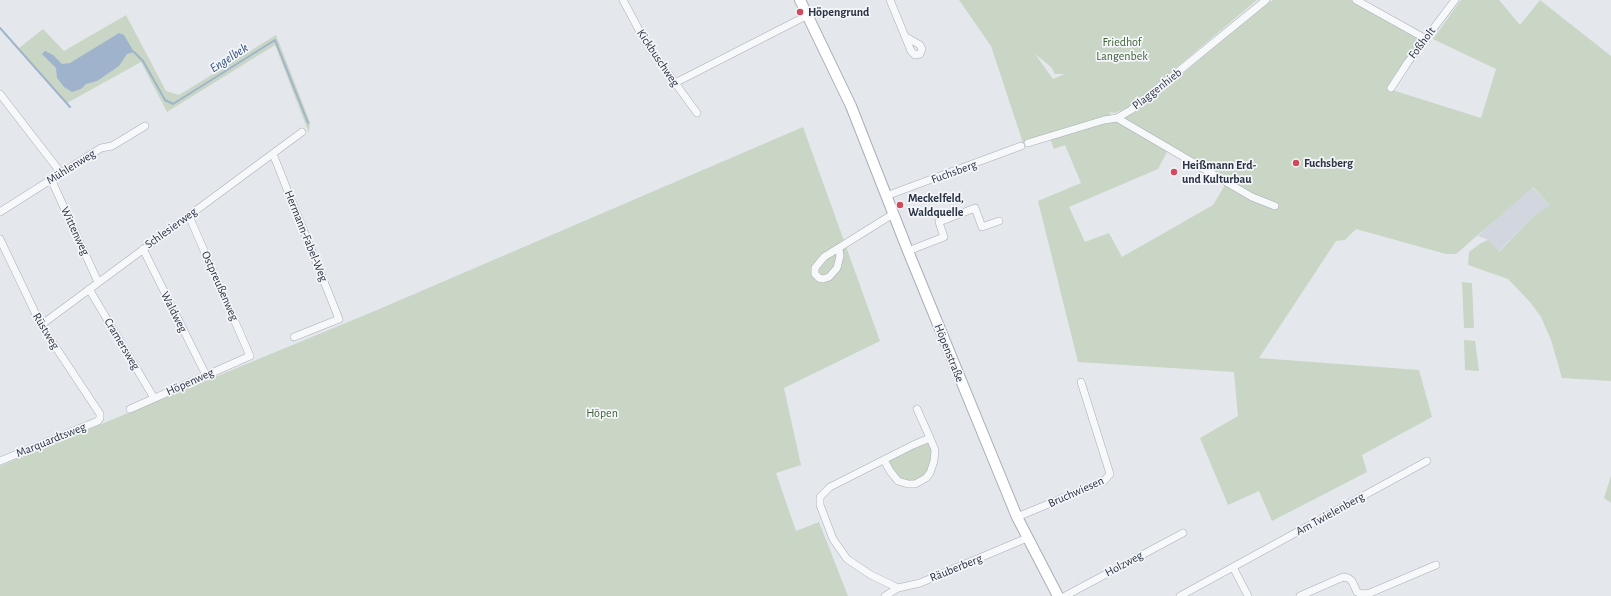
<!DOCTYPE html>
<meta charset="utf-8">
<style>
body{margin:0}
canvas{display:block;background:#e4e7ec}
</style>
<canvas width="1611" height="596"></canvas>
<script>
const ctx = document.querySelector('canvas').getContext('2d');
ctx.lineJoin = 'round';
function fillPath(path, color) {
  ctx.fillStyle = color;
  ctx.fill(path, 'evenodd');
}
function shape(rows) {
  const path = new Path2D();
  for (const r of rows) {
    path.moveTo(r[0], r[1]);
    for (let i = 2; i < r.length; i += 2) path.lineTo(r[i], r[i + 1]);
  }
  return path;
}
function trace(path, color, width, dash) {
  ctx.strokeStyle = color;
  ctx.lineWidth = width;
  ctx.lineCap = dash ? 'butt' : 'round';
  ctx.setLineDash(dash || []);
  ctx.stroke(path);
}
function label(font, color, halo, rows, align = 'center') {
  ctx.font = font + ' "Alegreya Sans",sans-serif';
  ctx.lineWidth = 3.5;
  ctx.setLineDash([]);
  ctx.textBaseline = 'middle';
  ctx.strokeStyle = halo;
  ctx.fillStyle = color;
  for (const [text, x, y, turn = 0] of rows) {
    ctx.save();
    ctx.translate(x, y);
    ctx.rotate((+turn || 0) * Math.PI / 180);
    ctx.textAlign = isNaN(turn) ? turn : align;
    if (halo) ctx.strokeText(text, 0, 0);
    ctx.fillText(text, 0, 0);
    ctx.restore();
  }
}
const built = shape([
 [1532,187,1550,205,1534,216,1498,252,1488,240,1478,236,1503,211]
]);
const green = shape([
 [959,0,1257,0,1177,67,1178,68,1127,108,1115,113,1109,112,1118,121,1168,150,1158,169,1069,207,1085,242,1109,233,1122,257,1213,205,1228,180,1124,118,1187,70,1245,20,1273,0,1363,0,1425,34,1389,89,1481,118,1496,69,1433,39,1461,0,1499,0,1520,25,1540,0,1611,56,1611,381,1562,378,1551,340,1541,317,1530,302,1508,279,1468,265,1469,252,1481,243,1488,240,1499,252,1534,216,1550,205,1533,187,1456,254,1446,254,1356,229,1345,240,1336,241,1259,358,1419,370,1432,417,1362,455,1367,472,1272,521,1259,491,1228,505,1200,438,1238,416,1234,372,1078,362,1038,201,1081,183,1065,145,1054,149,1049,135,1023,143,991,46],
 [1035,54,1051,67,1055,74,1065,74,1053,79],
 [126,15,166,91,179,95,276,35,310,122,309,133,275,45,167,112,141,62,67,103,19,48,43,29,64,51],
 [803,127,880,341,784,388,801,465,776,473,796,531,819,522,848,596,0,596,0,466,377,310],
 [1462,282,1472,283,1474,328,1464,328],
 [1464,340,1475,341,1479,371,1465,370],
 [930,438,934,450,930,472,917,483,898,480,884,460],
 [1611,476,1611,503,1604,498]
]);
const water = shape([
 [119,33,124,35,134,52,127,54,119,66,97,81,86,84,81,89,72,92,64,87,57,78,56,68,42,54,45,51,53,55,62,64,70,63]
]);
const stream = shape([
 [0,28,70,107],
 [134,52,143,61,165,100,173,104,275,40,308,123]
]);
const minor = shape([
 [623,0,646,43,697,113],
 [890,0,911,51,915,55,920,54,922,49,920,45,906,37],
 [1356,0,1426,39],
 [675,83,808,15],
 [1391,88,1408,62,1455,0],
 [0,94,61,173],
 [1117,118,1252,197,1275,206],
 [1028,143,1104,120,1117,118,1131,110,1266,0],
 [273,154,339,319,294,337],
 [51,179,98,282],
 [886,196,1021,146],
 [0,212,101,148,112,146,145,126],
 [0,239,41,325,100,414,100,418,98,421,0,461],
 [143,249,206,375],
 [839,249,840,256,837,268,829,277,823,279,819,278,815,274,815,268,824,257,893,214],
 [908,251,944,237,939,222,975,208,982,227,999,221],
 [89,289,154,398],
 [41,325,302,132],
 [130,409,250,356,189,216],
 [917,409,930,438],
 [884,460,890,471,898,481,908,484,915,484,926,478,930,473,934,461,935,450,930,438,913,445,830,487,820,497,820,505,833,539,847,559,871,575,898,588],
 [1017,517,1104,481,1110,474,1081,382],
 [1233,567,1248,596],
 [885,596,898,588,920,583,1027,538],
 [1065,596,1183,533],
 [1180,596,1427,461],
 [1300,596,1343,577,1348,578,1352,581,1357,592,1362,594,1370,593,1436,565]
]);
const secondary = shape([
 [800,0,851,106,908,251,1017,517,1058,596]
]);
const markers = [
 [800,12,4,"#d1495b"],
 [1296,163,4,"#d1495b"],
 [1174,172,4,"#d1495b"],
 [900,205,4,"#d1495b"]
];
const poiNames = [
 ["Höpengrund",808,12],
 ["Fuchsberg",1304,163],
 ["Heißmann Erd-",1182,165],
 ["und Kulturbau",1182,179],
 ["Meckelfeld,",908,198],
 ["Waldquelle",908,212]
];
const parkNames = [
 ["Friedhof",1122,42],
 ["Langenbek",1122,56],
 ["Höpen",602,413]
];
const streetNames = [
 ["Foßholt",1422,43,-53],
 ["Kickbuschweg",658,58,56],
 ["Plaggenhieb",1157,89,-38],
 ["Mühlenweg",71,167,-32],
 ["Fuchsberg",954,172,-20],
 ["Schlesierweg",171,228,-36],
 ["Wittenweg",75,231,65],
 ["Hermann-Fabel-Weg",306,236,68],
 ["Ostpreußenweg",220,286,66],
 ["Waldweg",174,312,63],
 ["Rüstweg",46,331,59],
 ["Cramersweg",122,344,59],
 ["Höpenstraße",949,353,68],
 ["Höpenweg",190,382,-24],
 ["Marquardtsweg",51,440,-22],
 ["Bruchwiesen",1076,492,-24],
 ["Am Twielenberg",1330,514,-29],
 ["Holzweg",1124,564,-28],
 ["Räuberberg",956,568,-22]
];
const waterNames = [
 ["Engelbek",229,58,-33]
];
fillPath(built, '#d2d6de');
fillPath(green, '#c9d6c5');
fillPath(water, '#9fb4cc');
trace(stream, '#9fb4cc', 2);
trace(minor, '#a9aeb7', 8);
trace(secondary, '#a9aeb7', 12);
trace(minor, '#f7f8fa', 7);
trace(secondary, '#fff', 10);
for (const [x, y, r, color] of markers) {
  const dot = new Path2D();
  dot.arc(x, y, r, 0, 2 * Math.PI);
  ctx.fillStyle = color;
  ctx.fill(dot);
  trace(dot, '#f4f6f9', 1.5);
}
label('bold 12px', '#2b3445', '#f4f6f9', poiNames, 'left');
label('12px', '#3f6138', '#f4f6f9', parkNames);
label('12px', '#2b3445', '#f4f6f9', streetNames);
label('italic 13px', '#34527a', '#f4f6f9', waterNames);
</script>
